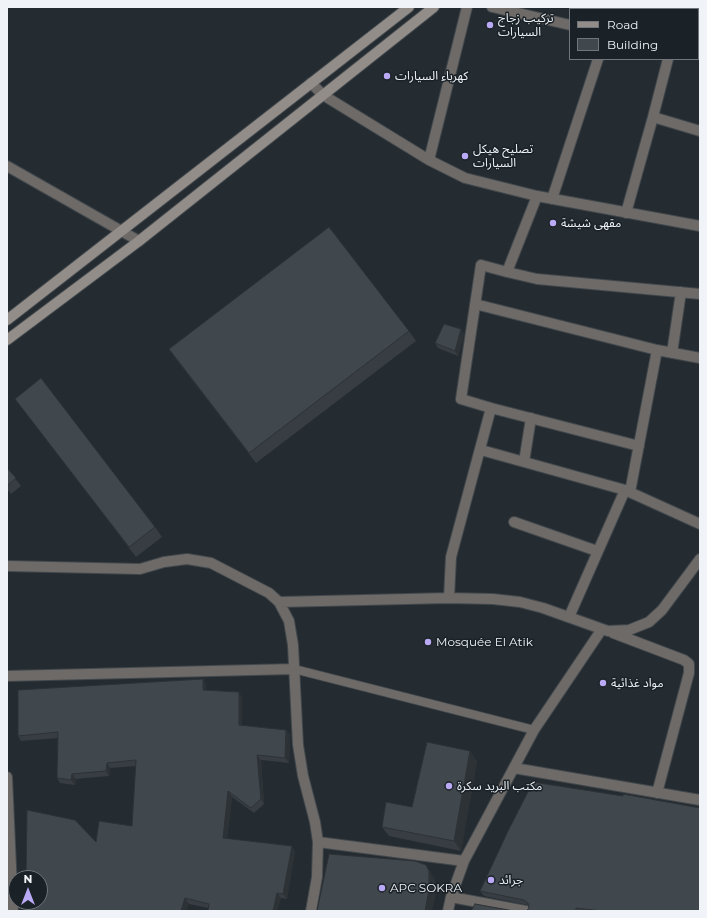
<!DOCTYPE html>
<meta charset="utf-8">
<style>
body{margin:0}
#map{position:relative;width:707px;height:918px;overflow:hidden;background:#252c31;font-family:Montserrat,sans-serif}
canvas{display:block}
.frame{position:absolute;inset:0;border:8px solid #f0f4f8;pointer-events:none}
.legend{position:absolute;left:569px;top:8px;width:130px;height:52px;box-sizing:border-box;background:#1b2227;border:1px solid #70767b;margin:0;padding:5px 7px;list-style:none;font-size:12px;color:#f0f4f8}
.legend li{display:flex;align-items:center;gap:8px;height:20px}
.legend b{width:20px;border:1px solid #70767b}
.north{position:absolute;left:8px;top:870px;width:40px;height:40px;box-sizing:border-box;background:#1b2227;border:1px solid #70767b;border-radius:50%;rotate:0deg;font-size:11px;font-weight:700;line-height:16px;text-align:center;color:#f0f4f8}
.north::after{content:'';display:block;margin:auto;width:14px;height:18px;background:#baaaf6;clip-path:polygon(50% 0,100% 100%,50% 72%,0 100%)}
</style>
<div id="map">
<canvas width="707" height="918"></canvas>
<div class="frame"></div>
<ul class="legend">
<li><b style="height:5px;background:#938d89"></b>Road</li>
<li><b style="height:11px;background:#40474d"></b>Building</li>
</ul>
<div class="north">N</div>
</div>
<script>
const ctx = document.querySelector('canvas').getContext('2d');
ctx.lineJoin = 'round';
function shape(rows) {
  const path = new Path2D();
  for (const r of rows) {
    path.moveTo(r[0], r[1]);
    for (let i = 2; i < r.length; i += 2) path.lineTo(r[i], r[i + 1]);
  }
  return path;
}
function trace(path, color, width, dash) {
  ctx.strokeStyle = color;
  ctx.lineWidth = width;
  ctx.lineCap = dash ? 'butt' : 'round';
  ctx.setLineDash(dash || []);
  ctx.stroke(path);
}
function fillPath(path, color) {
  ctx.fillStyle = color;
  ctx.fill(path, 'evenodd');
}
function label(font, color, halo, rows, align = 'center') {
  ctx.font = font + ' Montserrat,"Noto Sans Arabic",sans-serif';
  ctx.lineWidth = 3;
  ctx.setLineDash([]);
  ctx.textBaseline = 'middle';
  ctx.strokeStyle = halo;
  ctx.fillStyle = color;
  for (const [text, x, y, turn = 0] of rows) {
    ctx.save();
    ctx.translate(x, y);
    ctx.rotate((+turn || 0) * Math.PI / 180);
    ctx.textAlign = isNaN(turn) ? turn : align;
    if (halo) ctx.strokeText(text, 0, 0);
    ctx.fillText(text, 0, 0);
    ctx.restore();
  }
}
const lane = shape([
 [294,669,534,730]
]);
const street = shape([
 [492,7,570,25],
 [612,9,612,7],
 [675,9,676,7],
 [311,83,323,95,429,160,465,178,537,196,700,226],
 [653,117,700,131],
 [429,160,467,7],
 [7,166,139,241],
 [552,199,598,59],
 [626,213,653,117,668,59],
 [507,272,537,279,700,294],
 [475,304,657,350,700,358],
 [672,353,681,292],
 [491,408,639,446],
 [481,450,625,490,700,524],
 [524,462,531,418],
 [630,492,657,350],
 [514,522,597,551],
 [7,566,140,569,164,562,187,559,211,563,269,593,279,602],
 [449,598,451,557,491,408,461,399,481,265,507,272,537,196],
 [569,617,625,490],
 [613,633,684,660,689,664,689,673,657,793],
 [7,676,294,669],
 [514,768,700,800],
 [7,777,13,911],
 [318,842,464,861],
 [451,897,526,911],
 [311,911,317,877,318,842,315,822,303,776,298,745,293,645,289,621,279,602,449,598,493,599,520,602,543,608,602,629],
 [448,911,451,897,464,861,534,730,602,629,608,631,629,630,649,622,662,610,700,559]
]);
const secondary = shape([
 [7,320,409,7],
 [7,340,139,241,434,7]
]);
const wall = shape([
 [461,329,464,334,458,356,438,348,435,343],
 [409,331,416,341,256,463,176,359,169,349],
 [15,399,155,527,162,537,136,557],
 [7,468,21,486,11,494,7,489],
 [203,679,206,684,206,690,242,697,242,726,286,730,290,735,289,763,261,760,264,804,254,813,232,797,227,839,295,851,287,899,281,898,277,911,208,911,208,908,189,904,96,842,132,826,136,766,110,768,109,776,76,779,75,785,60,783,57,778,58,738,21,741,18,736],
 [477,761,461,851,389,836,382,827,412,807],
 [480,891,700,911,526,911,529,908,529,906,528,905,484,896]
]);
const shadedWall = shape([
 [461,329,464,334,458,356,455,351],
 [203,679,206,684,206,695,203,690],
 [239,692,242,697,242,730,239,725],
 [286,730,290,735,289,763,285,758],
 [470,751,477,761,461,851,454,841],
 [257,755,261,760,264,804,261,799],
 [107,763,110,768,109,776,106,771],
 [72,774,76,779,75,785,71,780],
 [228,791,232,797,226,843,223,838],
 [292,846,295,851,287,899,283,894],
 [426,865,435,879,435,898,432,911,425,911],
 [277,893,281,898,277,911,273,911],
 [185,898,189,904,186,911,181,911]
]);
const building = shape([
 [329,227,409,331,249,453,169,349,329,227],
 [444,324,461,329,455,351,435,343,444,324],
 [41,378,155,527,129,547,15,399,41,378],
 [7,468,16,478,7,486,7,468],
 [203,679,203,690,239,692,239,725,286,730,285,758,257,755,261,799,251,808,228,791,223,838,292,846,283,894,277,893,273,911,208,911,209,904,185,898,181,911,28,911,25,902,40,902,40,878,26,878,27,810,75,820,96,842,99,821,132,826,136,760,107,763,106,771,72,774,71,780,57,778,58,732,18,736,18,690,203,679],
 [427,742,470,751,454,841,382,827,386,802,412,807,427,742],
 [533,782,623,796,623,794,700,808,700,911,603,911,576,908,576,911,526,911,529,908,528,903,524,900,480,891,508,831,533,782],
 [329,854,415,861,426,865,429,871,429,890,425,911,317,911,329,854],
 [475,904,514,911,468,911,468,910,471,911,475,904]
]);
const markers = [
 [490,25,4,"#baaaf6"],
 [387,76,4,"#baaaf6"],
 [465,156,4,"#baaaf6"],
 [553,223,4,"#baaaf6"],
 [428,642,4,"#baaaf6"],
 [603,683,4,"#baaaf6"],
 [449,786,4,"#baaaf6"],
 [491,880,4,"#baaaf6"],
 [382,888,4,"#baaaf6"]
];
const poiNames = [
 ["تركيب زجاج",498,18],
 ["السيارات",498,32],
 ["كهرباء السيارات",395,76],
 ["تصليح هيكل",473,149],
 ["السيارات",473,163],
 ["مقهى شيشة",561,223],
 ["Mosquée El Atik",436,642],
 ["مواد غذائية",611,683],
 ["مكتب البريد سكرة",457,786],
 ["جرائد",499,880],
 ["APC SOKRA",390,888]
];
trace(lane, '#41484d', 10);
trace(street, '#41484d', 12);
trace(secondary, '#41484d', 12);
trace(lane, '#6e6a67', 8);
trace(street, '#6e6a67', 10);
trace(secondary, '#938d89', 10);
fillPath(wall, '#373d42');
fillPath(shadedWall, '#2d3236');
fillPath(building, '#40474d');
trace(building, '#2d3236', 1);
for (const [x, y, r, color] of markers) {
  const dot = new Path2D();
  dot.arc(x, y, r, 0, 2 * Math.PI);
  ctx.fillStyle = color;
  ctx.fill(dot);
  trace(dot, '#1b2227', 1.5);
}
label('12px', '#f0f4f8', '#1b2227', poiNames, 'left');
</script>
